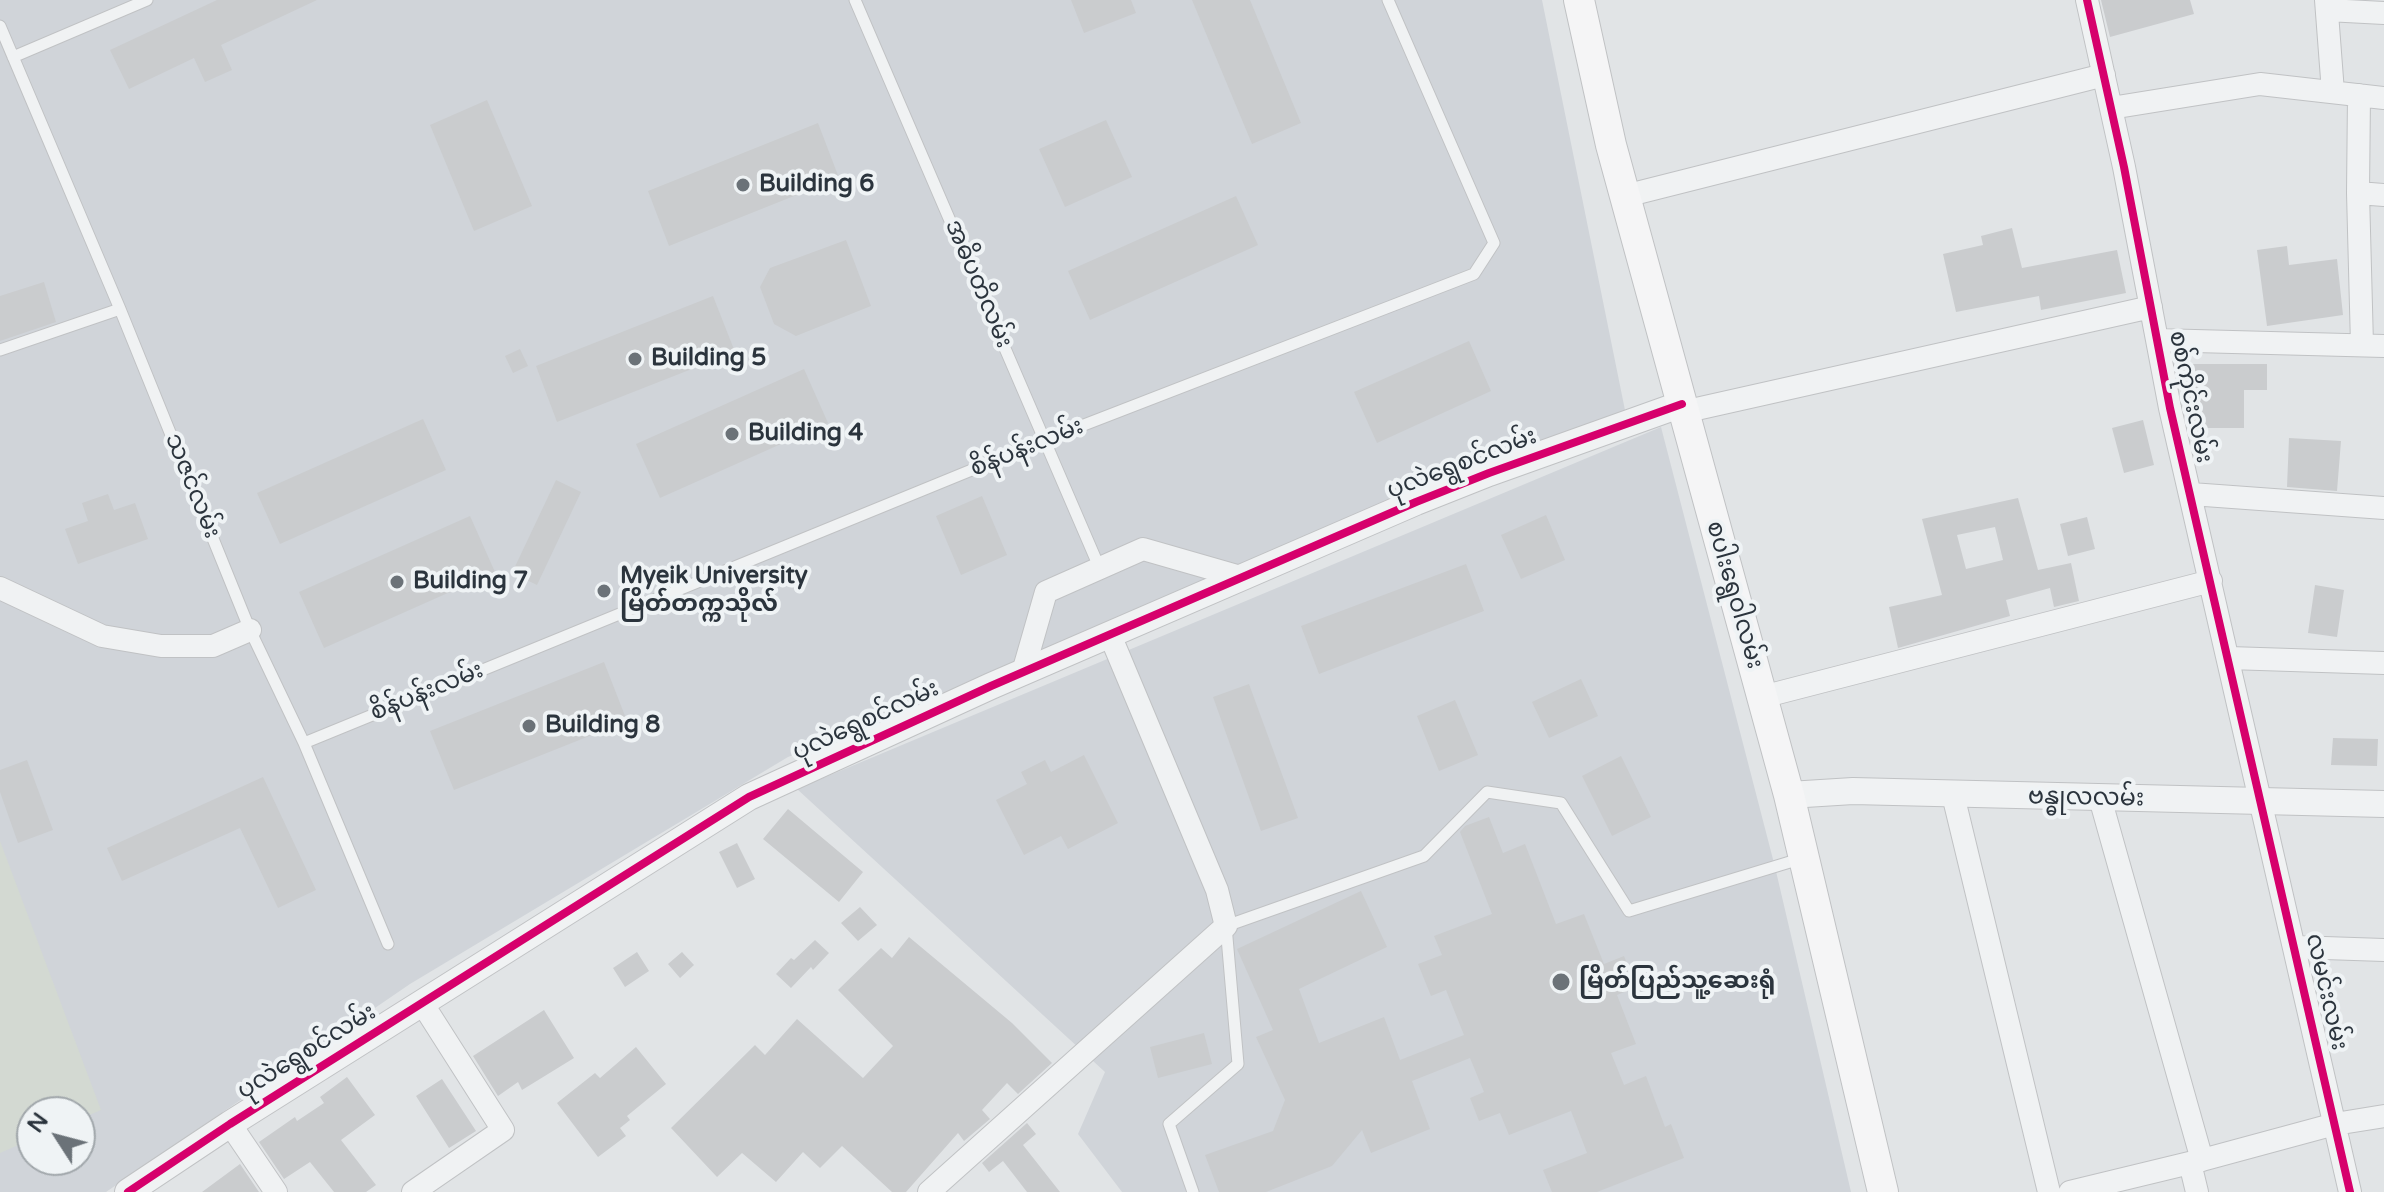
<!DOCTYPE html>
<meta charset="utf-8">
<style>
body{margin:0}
#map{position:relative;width:2384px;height:1192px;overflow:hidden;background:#e1e4e6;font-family:"Varela Round",sans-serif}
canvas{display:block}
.north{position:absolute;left:16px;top:1096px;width:80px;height:80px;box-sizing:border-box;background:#eff3f5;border:2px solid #a1a7ab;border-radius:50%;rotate:306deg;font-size:22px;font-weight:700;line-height:32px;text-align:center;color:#2b343d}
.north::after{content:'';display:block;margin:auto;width:28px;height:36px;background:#6b7278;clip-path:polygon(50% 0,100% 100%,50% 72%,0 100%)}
</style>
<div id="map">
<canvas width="2384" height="1192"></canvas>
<div class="north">N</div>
</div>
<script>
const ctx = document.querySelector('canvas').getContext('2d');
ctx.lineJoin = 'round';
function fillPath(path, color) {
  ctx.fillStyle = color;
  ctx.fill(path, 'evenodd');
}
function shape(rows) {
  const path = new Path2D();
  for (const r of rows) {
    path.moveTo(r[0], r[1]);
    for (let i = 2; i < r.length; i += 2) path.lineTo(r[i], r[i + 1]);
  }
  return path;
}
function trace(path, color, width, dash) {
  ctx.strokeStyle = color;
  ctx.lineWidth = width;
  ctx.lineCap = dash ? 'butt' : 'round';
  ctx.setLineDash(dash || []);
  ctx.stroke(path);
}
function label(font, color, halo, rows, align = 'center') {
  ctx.font = font + ' "Varela Round","Noto Sans Myanmar",sans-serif';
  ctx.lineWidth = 8;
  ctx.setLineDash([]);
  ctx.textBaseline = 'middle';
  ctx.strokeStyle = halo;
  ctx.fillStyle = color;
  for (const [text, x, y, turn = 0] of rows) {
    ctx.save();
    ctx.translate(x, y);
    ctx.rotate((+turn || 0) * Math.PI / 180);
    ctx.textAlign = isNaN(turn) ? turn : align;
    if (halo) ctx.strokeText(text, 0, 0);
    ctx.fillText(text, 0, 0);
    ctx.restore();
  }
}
const built = shape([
 [0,0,1542,0,1628,425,788,757,410,984,106,1192,0,1192],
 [32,1112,80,1112,80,1160,32,1160],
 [1661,427,1775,867,1851,1192,1122,1192,1078,1134,1105,1072,797,789]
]);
const green = shape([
 [0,841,101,1110,80,1119,80,1112,32,1112,32,1139,0,1153]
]);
const building = shape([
 [217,0,317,0,221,45,232,70,205,82,194,58,129,89,110,50],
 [1071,0,1131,0,1136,13,1084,33],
 [1192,0,1250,0,1301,123,1252,144],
 [2101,0,2190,0,2194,14,2110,37],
 [487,100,532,206,474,231,430,125],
 [1106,120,1132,177,1065,207,1039,149],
 [818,123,839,178,669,246,648,191],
 [1236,196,1258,245,1090,320,1068,271],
 [2012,228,2022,268,2117,250,2126,293,2041,310,2039,296,1956,312,1943,254,1983,245,1981,236],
 [846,240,871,306,796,336,774,324,760,287,770,268],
 [2287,246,2289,265,2337,259,2343,315,2267,326,2257,250],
 [44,282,56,322,0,341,0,296],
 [713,296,735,352,557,422,536,366],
 [1469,341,1491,391,1377,443,1354,392],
 [520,349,528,366,513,373,505,356],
 [2189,364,2267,364,2267,390,2244,390,2244,428,2194,428,2194,391,2189,391],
 [804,369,828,423,660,498,636,444],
 [423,419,446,470,280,544,257,493],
 [2143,420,2154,465,2124,473,2112,428],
 [2289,438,2341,441,2337,491,2287,487],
 [556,480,581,492,537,585,512,573],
 [108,494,114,510,135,503,148,539,78,564,65,529,88,521,82,503],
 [982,496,1007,555,961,575,936,516],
 [2018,498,2038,570,2071,563,2079,601,2054,607,2050,588,2006,600,2010,616,1898,648,1889,607,1942,595,1922,519],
 [1995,527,2003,560,1966,569,1957,535],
 [1546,515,1565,560,1521,579,1501,535],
 [470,516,495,572,324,648,299,592],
 [2087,517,2095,549,2068,556,2060,524],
 [1466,564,1484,611,1319,674,1301,626],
 [2315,585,2344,590,2337,637,2308,633],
 [604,662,627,721,454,790,430,731],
 [1581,679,1598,716,1549,738,1532,702],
 [1249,684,1298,818,1261,831,1213,697],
 [1455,700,1478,755,1439,771,1417,716],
 [2333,738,2378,739,2377,766,2331,765],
 [1084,755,1118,823,1068,849,1061,836,1024,855,996,800,1027,784,1021,772,1045,760,1051,772],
 [1621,756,1651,817,1612,836,1582,776],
 [27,760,53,830,18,843,0,792,0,770],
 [263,777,316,890,278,908,240,828,122,881,107,848],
 [788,809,863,872,839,902,763,839],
 [1489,817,1503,853,1525,844,1556,924,1584,914,1604,964,1624,956,1636,987,1617,995,1636,1044,1611,1053,1624,1085,1646,1076,1665,1127,1671,1124,1684,1158,1597,1192,1552,1192,1543,1170,1587,1153,1571,1111,1509,1135,1500,1113,1479,1121,1470,1098,1484,1092,1470,1058,1412,1081,1430,1129,1371,1153,1362,1130,1332,1166,1266,1192,1219,1192,1205,1155,1273,1131,1285,1100,1256,1037,1273,1030,1237,949,1361,891,1387,947,1299,989,1319,1043,1384,1017,1400,1060,1464,1035,1446,990,1431,996,1418,964,1442,955,1434,936,1492,914,1460,832,1465,826],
 [737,843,755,879,737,888,719,852],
 [860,907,877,925,858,941,841,923],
 [909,937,1012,1023,1052,1063,1018,1094,1007,1083,982,1110,990,1119,964,1141,958,1133,906,1192,892,1192,842,1146,820,1168,803,1152,776,1182,742,1153,717,1177,671,1128,755,1045,765,1055,797,1019,863,1078,893,1046,838,990,881,948,892,958],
 [815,940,829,953,813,970,811,967,791,988,776,974,791,958,794,960],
 [637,952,649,971,625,987,613,968],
 [682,952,694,965,680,978,668,964],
 [544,1010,574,1058,522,1090,518,1082,498,1096,473,1056],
 [1204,1033,1212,1064,1158,1078,1150,1047],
 [636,1047,666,1084,627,1116,630,1120,620,1128,626,1136,598,1157,557,1103,595,1073,600,1078],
 [347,1077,375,1115,341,1140,376,1185,366,1192,334,1192,310,1162,284,1179,259,1142,295,1117,297,1121,324,1103,320,1097],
 [442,1079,476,1131,449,1148,416,1096],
 [1027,1123,1036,1134,1023,1145,1060,1192,1027,1192,1003,1161,989,1172,982,1163],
 [240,1164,259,1192,202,1192]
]);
const service = shape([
 [855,0,1100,569],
 [0,26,120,309,250,630,304,743,388,944],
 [13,57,147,0],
 [0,350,120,309],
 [304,743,1045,440,1474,274,1494,243,1388,0],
 [1193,1192,1169,1124,1238,1064,1226,926,1424,856,1487,792,1561,803,1629,911,1803,858]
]);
const minor = shape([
 [2087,0,2124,167,2170,408,2350,1192],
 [2326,0,2333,92],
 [2327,10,2384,13],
 [2359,95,2358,193,2384,195],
 [2111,108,2260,84,2384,98],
 [2358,193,2362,345],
 [1625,196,2104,75],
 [2157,340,2384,346],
 [1683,412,2151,307],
 [2191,494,2384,508],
 [0,588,102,636,161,646,213,646,250,630],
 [2229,658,2384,663],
 [1023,672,1046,592,1143,549,1244,578],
 [1762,697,2211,581],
 [1953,795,2049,1192],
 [2100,798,2202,1160,2335,1124,2384,1116],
 [2295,947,2384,950],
 [230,1124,276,1192],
 [2190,1163,2197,1192],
 [413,1192,503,1130,422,1003],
 [929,1192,1226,926,1217,890,1110,635],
 [2070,1192,2202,1160]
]);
const tertiary = shape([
 [1789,795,1853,791,2384,804],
 [128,1192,230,1124,749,797,991,686,1416,502,1489,473,1682,404]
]);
const secondary = shape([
 [1579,0,1611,145,1789,795,1883,1192]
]);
const cycleway = shape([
 [2087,0,2124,167,2170,408,2350,1192],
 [128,1192,230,1124,749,797,991,686,1416,502,1489,473,1682,404]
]);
const markers = [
 [743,185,8,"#6b7278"],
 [635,359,8,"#6b7278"],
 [732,434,8,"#6b7278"],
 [397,582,8,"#6b7278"],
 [604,591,8,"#6b7278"],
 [529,726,8,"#6b7278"],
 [1561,982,10,"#6b7278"]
];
const poiNames = [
 ["Building 6",759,185],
 ["Building 5",651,359],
 ["Building 4",748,434],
 ["Myeik University",620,577],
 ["မြိတ်တက္ကသိုလ်",620,605],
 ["Building 7",413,582],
 ["Building 8",545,726],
 ["မြိတ်ပြည်သူ့ဆေးရုံ",1579,982]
];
const streetNames = [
 ["အဓိပတိလမ်း",978,284,67],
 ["စစ်ကိုင်းလမ်း",2190,397,78],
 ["စိန်ပန်းလမ်း",1027,448,-22],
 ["ပုလဲရွေစင်လမ်း",1462,464,-21],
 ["သဇင်လမ်း",192,486,68],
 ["စပါးရွေဝါလမ်း",1734,595,74],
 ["စိန်ပန်းလမ်း",427,692,-22],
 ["ပုလဲရွေစင်လမ်း",866,721,-25],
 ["ဗန္ဓုလလမ်း",2086,798,1],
 ["လမင်းလမ်း",2326,992,77],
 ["ပုလဲရွေစင်လမ်း",307,1052,-32]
];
fillPath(built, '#d0d4d9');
fillPath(green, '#d3d9d2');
fillPath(building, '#caccce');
trace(service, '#c0c2c4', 13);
trace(minor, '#c0c2c4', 24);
trace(tertiary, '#c0c2c4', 28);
trace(secondary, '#c0c2c4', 32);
trace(service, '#f0f2f3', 11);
trace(minor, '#f0f2f3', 22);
trace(tertiary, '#f0f2f3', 26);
trace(secondary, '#f5f5f6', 30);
trace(cycleway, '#d6006c', 8);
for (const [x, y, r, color] of markers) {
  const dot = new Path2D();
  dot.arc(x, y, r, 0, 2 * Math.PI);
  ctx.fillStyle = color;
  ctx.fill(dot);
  trace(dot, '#eff3f5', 3);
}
label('bold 24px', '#2b343d', '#eff3f5', poiNames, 'left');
label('24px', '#2b343d', '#eff3f5', streetNames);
</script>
